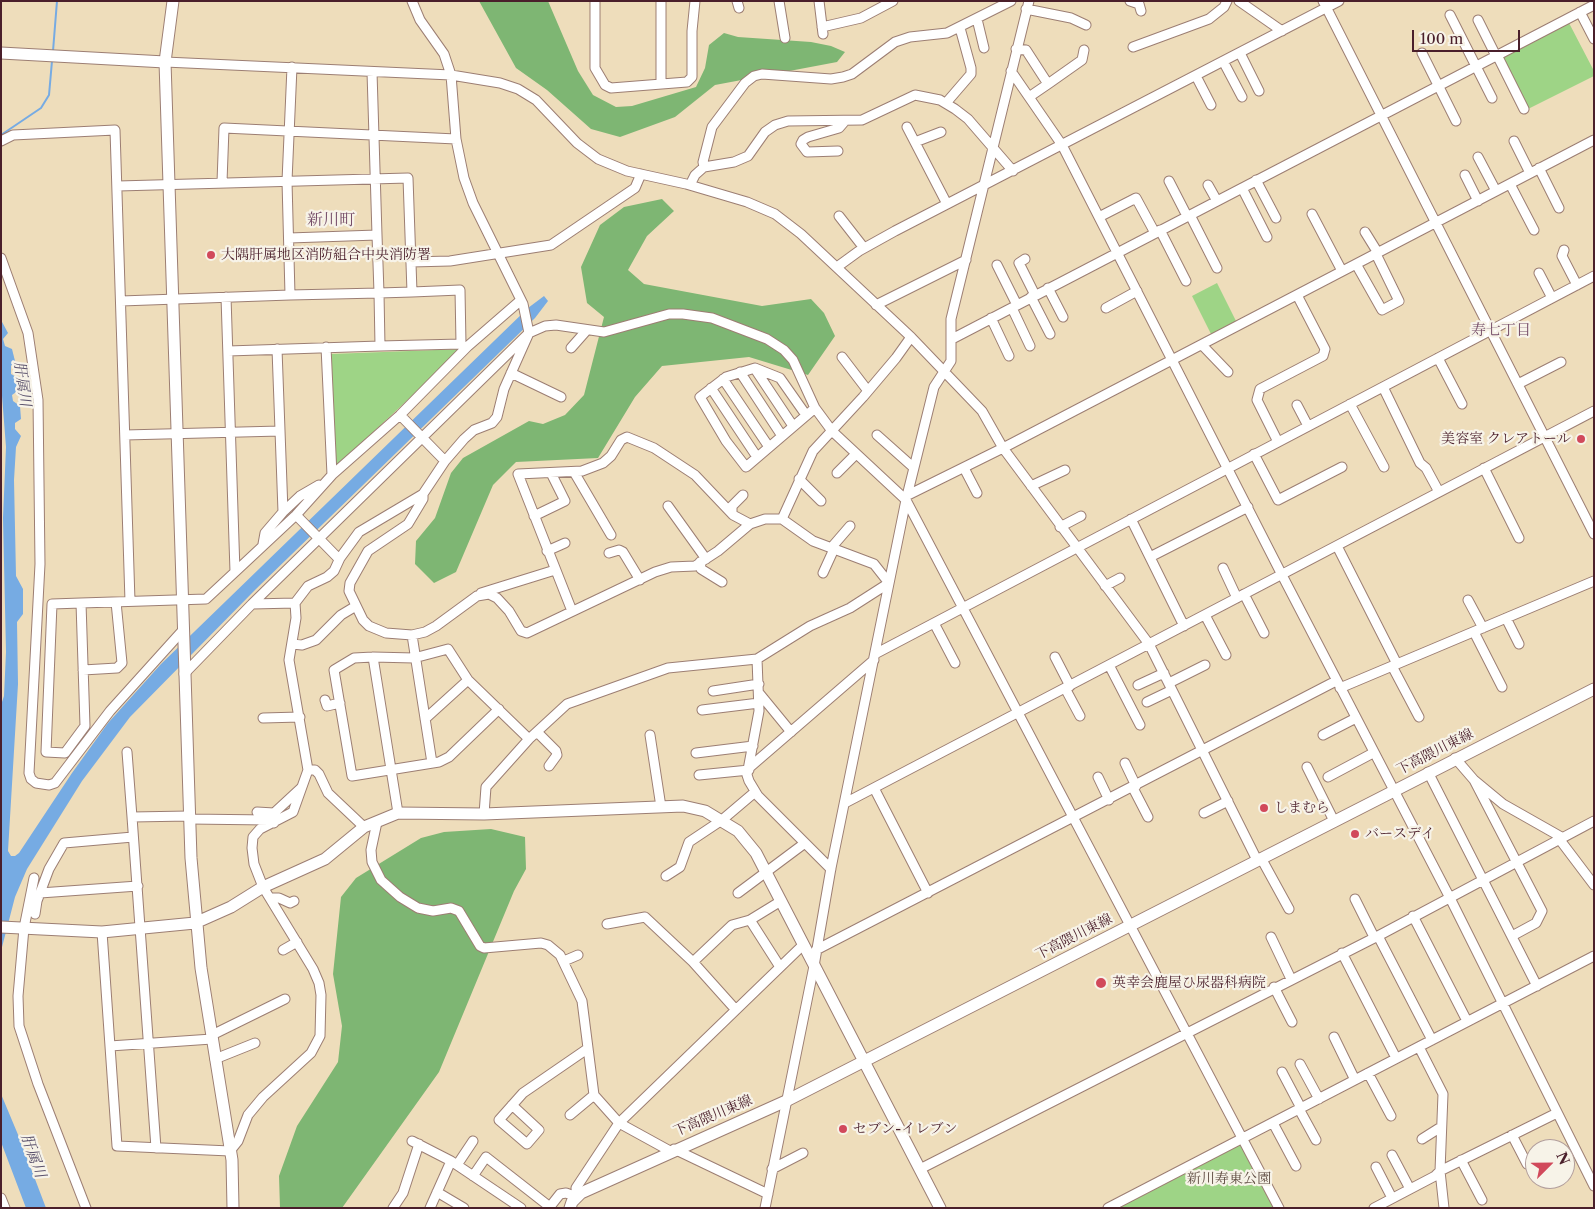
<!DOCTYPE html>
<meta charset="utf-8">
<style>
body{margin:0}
#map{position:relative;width:1595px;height:1209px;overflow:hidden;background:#edb;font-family:"Libre Caslon Text",serif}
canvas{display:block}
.frame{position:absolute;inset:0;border:2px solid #4a1f2b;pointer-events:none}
.north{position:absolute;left:1525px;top:1139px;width:50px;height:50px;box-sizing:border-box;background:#f7f3e8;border:1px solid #b29e9c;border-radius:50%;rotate:67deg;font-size:14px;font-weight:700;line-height:20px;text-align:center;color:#4a1f2b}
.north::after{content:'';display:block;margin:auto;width:18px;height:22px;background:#d1495b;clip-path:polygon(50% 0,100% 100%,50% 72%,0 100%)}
.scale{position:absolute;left:1412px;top:30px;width:108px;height:22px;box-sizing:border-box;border:2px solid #4a1f2b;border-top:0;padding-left:6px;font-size:15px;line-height:18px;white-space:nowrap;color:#4a1f2b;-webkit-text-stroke:4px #f7f3e8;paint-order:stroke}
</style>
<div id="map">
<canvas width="1595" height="1209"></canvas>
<div class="frame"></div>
<div class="north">N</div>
<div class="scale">100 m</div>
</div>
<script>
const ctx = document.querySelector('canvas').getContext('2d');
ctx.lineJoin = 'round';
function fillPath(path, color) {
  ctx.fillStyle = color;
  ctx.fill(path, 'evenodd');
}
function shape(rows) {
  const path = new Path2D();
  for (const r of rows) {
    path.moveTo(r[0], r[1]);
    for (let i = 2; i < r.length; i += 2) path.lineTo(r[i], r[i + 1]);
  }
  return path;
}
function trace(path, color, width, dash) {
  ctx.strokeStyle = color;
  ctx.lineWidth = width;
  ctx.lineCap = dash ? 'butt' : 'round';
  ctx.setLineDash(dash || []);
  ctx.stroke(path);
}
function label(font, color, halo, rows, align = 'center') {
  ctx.font = font + ' "Libre Caslon Text","Noto Serif JP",serif';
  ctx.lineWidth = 4.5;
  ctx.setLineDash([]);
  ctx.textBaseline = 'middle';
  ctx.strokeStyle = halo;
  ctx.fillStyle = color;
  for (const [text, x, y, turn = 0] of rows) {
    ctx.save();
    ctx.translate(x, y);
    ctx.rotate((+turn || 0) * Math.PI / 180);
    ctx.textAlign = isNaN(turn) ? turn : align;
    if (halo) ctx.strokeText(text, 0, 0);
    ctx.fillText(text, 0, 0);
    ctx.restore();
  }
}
const green = shape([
 [1569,23,1594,71,1594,76,1528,109,1502,57],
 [1217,283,1237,323,1212,336,1192,296],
 [462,349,336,467,331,354],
 [1242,1139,1276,1208,1114,1208]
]);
const forest = shape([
 [479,1,548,1,578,71,593,95,616,107,632,106,696,87,705,68,709,45,724,33,738,37,811,42,831,46,845,52,837,62,715,85,675,117,620,137,591,129,547,90,516,68],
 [662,199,674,211,647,236,628,270,644,284,762,306,811,299,824,313,835,336,808,375,749,357,662,366,635,397,598,458,516,462,493,485,456,572,434,583,415,564,416,541,435,518,451,473,463,458,529,421,543,424,565,415,584,395,604,317,587,303,581,267,600,225,624,207],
 [491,829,525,837,526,869,514,891,439,1072,342,1208,280,1208,279,1176,297,1126,338,1062,342,1026,333,974,341,897,356,878,421,838,444,832]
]);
const water = shape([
 [544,296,548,301,535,318,256,589,130,717,82,781,27,869,15,897,1,951,1,705,4,696,6,652,3,518,6,447,1,383,1,320,8,333,3,339,5,346,12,349,15,361,11,366,11,374,18,378,19,390,12,395,13,401,20,406,21,419,15,423,15,429,21,436,16,447,14,480,16,576,23,589,23,614,17,622,18,684,8,851,11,856,15,856,19,853,72,773,108,723,161,664,528,308],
 [1,1094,19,1137,46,1208,26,1208,1,1142]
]);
const stream = shape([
 [53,51,57,1],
 [1,135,41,108,49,95,52,61]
]);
const street = shape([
 [595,1,595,68,605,85,611,88,687,82,692,77,692,31,695,1],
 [661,1,661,84],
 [737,1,739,8],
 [779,1,785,38],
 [819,1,823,34],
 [1130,1,1139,4,1141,11],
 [1239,1,1282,31],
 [1323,1,1594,534],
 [1026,9,1071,18,1086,25],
 [1580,12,1594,39],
 [1450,15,1492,98],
 [977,19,984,48],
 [1478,20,1496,56],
 [822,27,861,18,893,1],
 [1133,47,1209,19,1224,7,1227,1],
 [1016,49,1026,50,1048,84,1029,97],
 [1240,53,1259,91],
 [1422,53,1456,121],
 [1497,55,1524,109],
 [1223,61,1242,97],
 [165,62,451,75,500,83,518,89,536,100,577,143,598,159,627,171,686,184,747,202,775,214,801,234,911,337,982,411,1003,448,1149,644,1257,860],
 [1011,71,1062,145,1282,575,1450,898,1594,1186],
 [1196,76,1211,105],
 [1048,84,1082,60,1084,50],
 [946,103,971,74,971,68,960,28],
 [907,127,947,204],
 [1,141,13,135,115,130,130,601],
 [1514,141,1530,173],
 [915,142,941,132],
 [838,151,807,152,801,144,803,140,808,137,839,128,845,121],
 [1478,157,1496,191],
 [704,167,703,162,712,127,745,83,754,76,762,74,831,79,843,77,852,74,895,42,910,37,947,33,1011,1],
 [1539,168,1559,208],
 [1465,175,1478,201],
 [1256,180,1276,218],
 [1169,181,1187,216],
 [222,182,224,128,456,139],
 [1510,184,1534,230],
 [690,185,695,175,704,167,734,162,748,156,765,132,775,125,788,121,862,120,915,95,940,100,955,109,968,119,1013,171],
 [1208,185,1217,201],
 [118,186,408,178,412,292],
 [1242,188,1267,237],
 [1312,214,1342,271],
 [1190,215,1217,268],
 [839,216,864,248],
 [1099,217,1136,198,1155,233],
 [1160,230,1186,281],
 [1365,232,1378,253],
 [289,238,377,235,372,72],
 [1564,250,1562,256,1577,285],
 [1,258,28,333,38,400,40,564,29,773,31,779,36,783,49,785,55,783,110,711,184,629],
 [1025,259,1019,263,1035,295],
 [411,262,450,261,551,245,635,188,641,174],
 [1356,264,1382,310,1399,301,1376,254],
 [997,265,1017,305],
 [837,267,859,251,895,231,1339,1],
 [1539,273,1552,298],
 [1048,288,1063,317],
 [290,295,287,181,292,67],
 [1031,297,1050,334],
 [121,301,290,295,379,293,412,292,460,290,461,344,380,346,379,293,377,235],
 [876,305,966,260],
 [1012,308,1030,346],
 [1106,308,1137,291],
 [991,318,1009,356],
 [952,339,1594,5],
 [1202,345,1228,372],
 [326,347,332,475],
 [571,348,586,331],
 [277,349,283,512],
 [228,351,380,346],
 [842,357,868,391],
 [1438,358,1462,404],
 [755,369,793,426],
 [740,372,782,436],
 [511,373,561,397],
 [723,379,769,447],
 [1518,384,1561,362],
 [1383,387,1420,463,1426,468,1439,492],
 [711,388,757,457],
 [1350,404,1384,467],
 [1297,405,1308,426],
 [400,415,445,461],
 [806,415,780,378,755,368,726,377,700,397,726,441,746,467,815,408],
 [125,435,280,431],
 [877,435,914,468],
 [1278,442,1257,400,1260,389,1323,356,1325,349,1297,295],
 [1254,454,1278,500,1342,467],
 [964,468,977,493],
 [1484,468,1519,538],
 [574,472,611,535],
 [837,473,856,454],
 [799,479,821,501],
 [1031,486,1065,470],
 [423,494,423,499,408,524,368,551,350,583,349,591,363,620,369,626,386,633,412,635,425,632,436,626,477,596,489,594,497,598,509,611,521,631,527,633,655,572,671,567,695,566,718,551,750,524,765,519,782,519,813,541,874,564,889,583,850,608,810,626,757,659,668,668,567,704,529,739,486,787,484,814],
 [908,495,1003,448,1594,140],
 [668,506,706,559],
 [732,514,732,506,743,495],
 [296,515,339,559],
 [534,516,565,501,551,473],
 [782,519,813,451,863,397,896,358,911,337],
 [1131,519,1184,626],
 [1060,527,1081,516],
 [263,544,265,533,283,512,300,496,319,485],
 [1337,546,1397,664],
 [831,548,850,526],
 [547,551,565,543],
 [609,553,619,550,623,552,640,580],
 [1150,557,1248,507],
 [700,562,701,569,722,582],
 [1223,568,1237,598],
 [235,572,296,515,332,475,400,415,468,346,521,300],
 [823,573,834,549],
 [1105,586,1120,578],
 [481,593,555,570],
 [1244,594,1264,633],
 [1468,600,1483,628],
 [81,603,206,599,235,572,226,297],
 [81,603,85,726,65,753,46,752,52,604,81,603],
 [252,604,295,603],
 [572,611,518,474,582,471,603,463,611,456,621,440,627,437,654,448,695,475,733,515,750,524],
 [1205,615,1226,655],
 [1506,618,1519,644],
 [934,623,955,663],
 [1474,632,1502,687],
 [412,635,432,763],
 [292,644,302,645,316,640,341,615,356,606],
 [875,654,1594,276],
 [373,657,354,658,334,670,352,776,439,762,449,757,499,709],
 [1055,657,1070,686],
 [757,659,759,711,747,775,749,781,758,796,831,869],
 [1109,665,1140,725],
 [1392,666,1419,717],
 [83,670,117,668,122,663,116,602],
 [184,674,252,604,529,333,545,326,556,325,604,332,669,314,683,314,712,318,767,339,784,350,793,360,815,408,832,431,906,500,1279,1208],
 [1169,683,1205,665],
 [1138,685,1164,673],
 [1065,688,1080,716],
 [1340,688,1594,581],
 [713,691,759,684],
 [759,693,791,732],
 [325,700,327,706,340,703],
 [1147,702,1172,690],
 [702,710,759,703],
 [263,718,300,717],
 [425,719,468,680],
 [538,733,556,751,557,755,549,766],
 [650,735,661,807],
 [1323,735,1356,718],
 [127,752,132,817],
 [696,753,753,746],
 [1455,758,1474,780,1503,804,1563,838],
 [1125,763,1136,786],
 [750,767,874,660],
 [1307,767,1334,821],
 [308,770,315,770,319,774,328,793,364,827],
 [1428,772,1537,986],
 [699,775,749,770],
 [1098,777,1109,800],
 [1328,777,1373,753],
 [1474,780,1542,911,1536,923,1512,936],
 [874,788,928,893],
 [1133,788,1148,817],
 [845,803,1594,411],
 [257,812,274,813,301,788],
 [398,813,373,657,414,658,448,649,468,680,529,739],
 [1204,813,1228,801],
 [189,819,269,820,274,823],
 [377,822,371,850,372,862,381,880,400,897,418,908,433,911,451,908,459,911,480,946,484,948,541,943,548,945,560,955,582,1001,594,1095,619,1123,670,1151],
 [1560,840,1594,885],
 [1261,858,1289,909],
 [666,876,680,867,689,842,722,820,755,792],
 [34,878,24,928,18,996,19,1026,38,1084,86,1208],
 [40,893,138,886],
 [738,893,805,843],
 [270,898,279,898,290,903,294,901],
 [1355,899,1374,937],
 [35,914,37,901,49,869,64,843,133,837],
 [1413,916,1467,1021],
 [607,924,645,917,693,962],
 [102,932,117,1146,230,1151,238,1141,248,1115,263,1097,311,1053,320,1036,321,995,319,983,313,969,263,887,254,864,252,848,253,837,260,829,293,812,308,770,289,660,296,618,295,603,308,586,327,577,334,571,340,558,359,532,423,494,445,461,464,439,474,430,492,423,497,417,504,389,529,333,523,304,473,203,464,178,456,139,451,75,444,54,420,20,412,1],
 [1378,936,1432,1040],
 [1271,937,1291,979],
 [283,950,297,942],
 [816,950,1336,681],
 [1342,953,1396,1058],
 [564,961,578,955],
 [780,967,750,920,781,901],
 [1274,987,1292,1022],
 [736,1010,693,962,732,925,750,920],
 [212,1035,285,999],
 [1334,1037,1355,1080],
 [110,1046,212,1039],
 [1419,1047,1443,1094,1440,1171,1444,1208],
 [215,1059,255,1043],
 [1300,1064,1319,1099],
 [1282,1072,1301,1108],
 [1368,1073,1391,1116],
 [512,1105,539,1130,527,1144,499,1120,523,1093,587,1049],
 [1299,1109,1316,1140],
 [570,1115,594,1095],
 [1273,1123,1296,1166],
 [1512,1135,1527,1164],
 [1422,1139,1441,1127],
 [412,1141,451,1161],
 [156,1148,132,817,189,816],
 [674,1149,768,1194],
 [1392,1155,1410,1189],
 [1461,1160,1482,1200],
 [457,1165,473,1141],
 [1376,1167,1392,1198],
 [772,1169,803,1153],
 [920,1169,1378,936,1594,821],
 [473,1176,486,1157,550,1207],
 [437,1192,464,1208],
 [1,1198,5,1208],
 [393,1208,403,1193,419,1144],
 [430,1208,451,1161,521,1208],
 [549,1208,560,1194,566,1193,577,1197,576,1188,619,1123,803,945],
 [765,1208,814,966,831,868,906,500,934,387,951,361,951,319,1029,1],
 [1108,1208,1594,956],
 [1374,1208,1435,1176,1440,1171,1557,1113]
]);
const secondary = shape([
 [173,1,165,62,191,858,201,968,232,1160,233,1208],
 [1,53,165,62],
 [1,927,102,932,195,923,231,907,263,887,325,859,364,827,398,813,484,814,683,806,705,811,738,831,756,853,940,1208],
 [570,1208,572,1202,581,1193,786,1101,1594,689]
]);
const markers = [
 [211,255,5,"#d1495b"],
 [1581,439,5,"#d1495b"],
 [1264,808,5,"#d1495b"],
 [1355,834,5,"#d1495b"],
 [1101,983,6,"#d1495b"],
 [843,1129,5,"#d1495b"]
];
const poiNames = [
 ["大隅肝属地区消防組合中央消防署",221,255],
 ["美容室 クレアトール",1571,439,"right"],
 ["しまむら",1274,808],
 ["バースデイ",1365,834],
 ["英幸会鹿屋ひ尿器科病院",1112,983],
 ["セブン-イレブン",853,1129]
];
const streetNames = [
 ["下高隈川東線",1435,752,-27],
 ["下高隈川東線",1074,937,-27],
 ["下高隈川東線",713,1116,-23]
];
const parkNames = [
 ["新川寿東公園",1229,1179]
];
const neighbourhoodNames = [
 ["寿七丁目",1501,331]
];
const waterNames = [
 ["肝属川",22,384,82],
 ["肝属川",33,1156,70]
];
const quarterNames = [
 ["新川町",331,220]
];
fillPath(green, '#9ed486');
fillPath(forest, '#7eb673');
fillPath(water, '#76abe3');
trace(stream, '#76abe3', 2);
trace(street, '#9c7e73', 11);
trace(secondary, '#9c7e73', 13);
trace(street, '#fff', 9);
trace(secondary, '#fff', 11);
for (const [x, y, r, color] of markers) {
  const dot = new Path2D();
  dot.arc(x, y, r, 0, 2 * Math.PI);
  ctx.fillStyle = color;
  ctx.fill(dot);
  trace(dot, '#f7f3e8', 2);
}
label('14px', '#4a1f2b', '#f7f3e8', poiNames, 'left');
label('14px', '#4a1f2b', '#f7f3e8', streetNames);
label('14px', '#5f4c42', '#f7f3e8', parkNames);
label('15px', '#764e69', '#f7f3e8', neighbourhoodNames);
label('italic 15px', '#59506b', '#f7f3e8', waterNames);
label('16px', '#764e69', '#f7f3e8', quarterNames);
</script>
